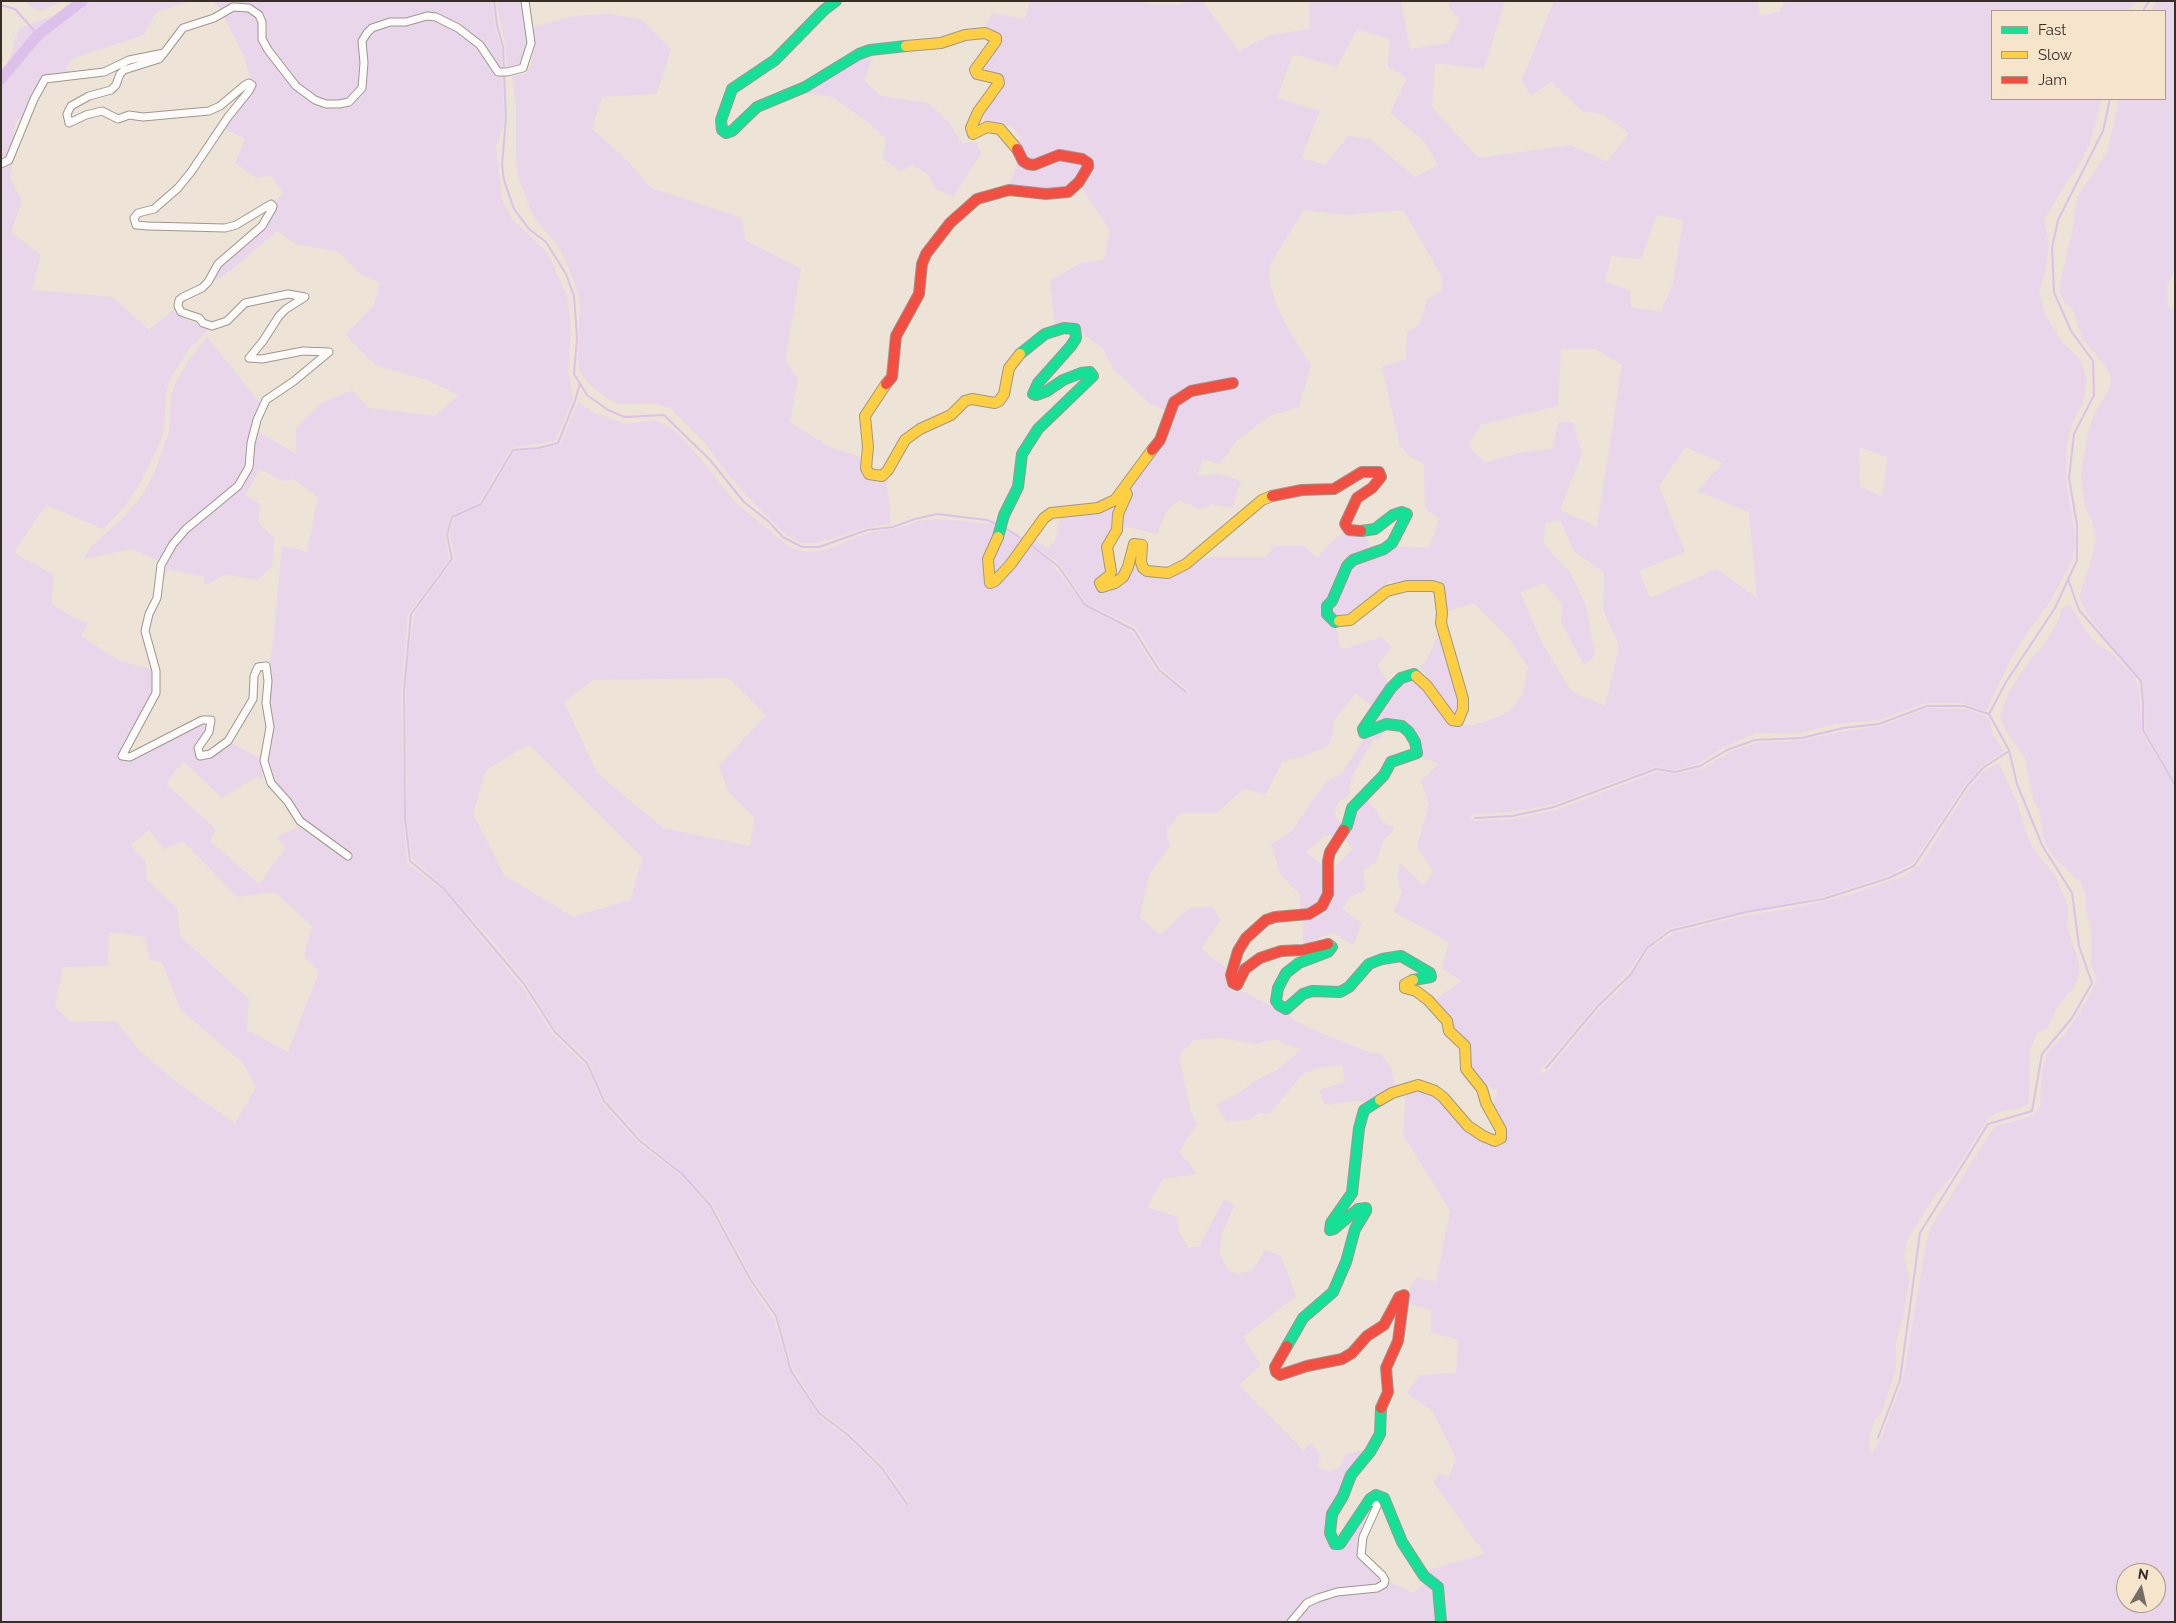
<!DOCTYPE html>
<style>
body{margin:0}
#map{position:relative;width:2176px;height:1623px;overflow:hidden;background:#ede3d6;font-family:Raleway,sans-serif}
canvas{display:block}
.frame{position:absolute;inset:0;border:2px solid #352f26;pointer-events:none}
.legend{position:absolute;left:1991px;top:10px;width:175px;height:90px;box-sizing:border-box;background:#f6e4cd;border:1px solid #a99c8a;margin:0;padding:6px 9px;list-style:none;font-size:15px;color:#352f26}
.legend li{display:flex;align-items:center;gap:10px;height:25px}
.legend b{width:25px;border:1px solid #a99c8a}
.north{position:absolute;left:2116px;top:1563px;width:50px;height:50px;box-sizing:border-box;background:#f6e4cd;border:1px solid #a99c8a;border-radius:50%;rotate:9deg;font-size:14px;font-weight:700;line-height:20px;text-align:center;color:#352f26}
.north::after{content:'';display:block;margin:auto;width:18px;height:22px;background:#756e64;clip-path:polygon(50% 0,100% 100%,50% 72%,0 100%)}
</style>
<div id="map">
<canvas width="2176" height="1623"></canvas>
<div class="frame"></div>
<ul class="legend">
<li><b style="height:6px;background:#16e098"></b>Fast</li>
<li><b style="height:6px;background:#ffcf43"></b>Slow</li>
<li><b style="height:6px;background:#f24e42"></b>Jam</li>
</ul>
<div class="north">N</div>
</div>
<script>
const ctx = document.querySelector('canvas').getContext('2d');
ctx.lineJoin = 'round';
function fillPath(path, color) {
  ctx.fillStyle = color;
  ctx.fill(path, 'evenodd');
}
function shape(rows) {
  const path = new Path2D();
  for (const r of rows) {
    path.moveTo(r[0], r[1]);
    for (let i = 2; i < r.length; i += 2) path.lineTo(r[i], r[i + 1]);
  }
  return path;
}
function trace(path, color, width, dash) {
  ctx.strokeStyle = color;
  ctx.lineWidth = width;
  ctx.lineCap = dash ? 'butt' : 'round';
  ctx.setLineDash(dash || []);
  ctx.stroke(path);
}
const green = shape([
 [25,1,63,1,41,11,32,8],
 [93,1,191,1,156,12,144,35,71,59,66,70,71,71,71,73,65,76,48,74,42,77,25,119,17,119,13,131,15,138,7,157,1,160,1,77,11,57,15,38,20,28],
 [211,1,492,1,495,28,501,48,502,70,497,68,487,49,446,19,396,18,385,21,364,32,360,86,354,94,346,99,324,102,297,85,263,37,263,21,252,8,223,11],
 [496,1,522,1,528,38,527,49,518,66,507,69,506,47],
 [1030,1,1147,1,1150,4,1178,5,1187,1,1202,1,1239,51,1271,35,1310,29,1309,1,1401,1,1410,49,1448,43,1460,20,1450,9,1448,1,1505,1,1484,69,1435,63,1432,107,1478,158,1571,145,1607,162,1629,133,1603,114,1582,111,1551,82,1531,96,1522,80,1554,1,1757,1,1760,16,1779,12,1785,1,2136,1,2128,11,1992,11,1992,99,2102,99,2089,146,2080,164,2066,183,2044,220,2049,244,2046,271,2039,291,2046,316,2062,342,2080,359,2087,380,2083,403,2072,423,2067,446,2066,480,2076,542,2071,563,2048,605,2027,633,2012,657,1986,711,1963,703,1925,703,1879,720,1834,724,1797,734,1756,733,1724,747,1697,764,1674,770,1655,767,1554,804,1511,812,1476,814,1469,817,1475,821,1514,819,1557,810,1657,772,1678,774,1704,768,1730,752,1756,743,1804,740,1846,731,1882,726,1928,708,1966,709,1989,718,1993,735,2004,751,1982,766,1964,786,1913,863,1884,877,1821,897,1712,918,1668,929,1644,949,1627,973,1596,1005,1542,1068,1539,1075,1548,1071,1601,1007,1619,991,1650,949,1673,933,1748,915,1789,909,1843,897,1905,876,1920,865,1969,788,1984,771,1999,763,2018,805,2027,835,2033,848,2056,877,2068,907,2067,925,2079,964,2079,976,2074,987,2057,1008,2047,1029,2037,1033,2030,1049,2029,1103,2020,1108,2001,1111,1988,1118,1954,1173,1937,1193,1907,1240,1904,1256,1909,1279,1903,1319,1896,1341,1896,1369,1881,1414,1874,1420,1869,1442,1871,1454,1881,1439,1903,1380,1926,1243,1931,1227,1994,1127,2035,1115,2040,1106,2042,1073,2047,1053,2066,1033,2087,1001,2097,980,2091,964,2091,930,2086,912,2086,896,2081,883,2055,858,2045,843,2039,811,2033,799,2025,758,2006,731,2000,718,2005,702,2012,686,2030,660,2043,646,2058,621,2062,608,2070,605,2088,634,2098,645,2110,652,2133,675,2139,688,2142,733,2175,787,2175,1622,1445,1622,1445,1598,1443,1588,1424,1571,1485,1554,1433,1482,1439,1473,1449,1477,1456,1458,1433,1412,1407,1393,1420,1375,1456,1373,1458,1340,1431,1332,1431,1310,1409,1304,1410,1287,1417,1277,1436,1282,1450,1211,1403,1135,1406,1092,1411,1088,1424,1089,1442,1101,1482,1140,1506,1135,1506,1129,1493,1106,1498,1092,1475,1077,1470,1069,1471,1047,1459,1036,1434,1001,1461,981,1442,968,1449,942,1394,912,1402,893,1398,879,1400,863,1424,886,1433,871,1417,847,1429,803,1421,781,1439,764,1423,758,1420,738,1413,727,1403,721,1388,720,1368,728,1397,685,1406,679,1415,678,1460,725,1474,725,1490,720,1509,712,1523,694,1528,667,1510,639,1474,603,1445,612,1445,595,1443,587,1394,585,1390,581,1379,588,1380,594,1355,613,1338,617,1332,611,1345,573,1356,564,1394,546,1429,548,1439,519,1425,508,1424,464,1410,457,1400,445,1382,367,1406,359,1407,331,1420,324,1427,300,1442,290,1442,277,1403,210,1346,215,1304,210,1271,263,1269,279,1276,305,1291,334,1311,365,1299,407,1270,416,1237,440,1220,464,1203,459,1197,476,1220,474,1241,481,1232,508,1213,504,1199,509,1179,500,1166,512,1157,534,1122,526,1121,513,1128,487,1174,408,1201,387,1166,411,1149,403,1113,368,1103,349,1080,331,1055,328,1050,281,1081,263,1104,260,1110,230,1082,189,1088,180,1091,171,1080,156,1036,161,1026,158,1025,153,1015,141,1022,138,1011,125,1003,126,984,120,982,110,1001,83,978,71,994,48,984,30,992,13,1025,19],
 [1357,29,1390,39,1388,67,1407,78,1390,113,1424,141,1438,165,1415,177,1370,139,1348,136,1325,165,1301,158,1320,111,1277,98,1293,54,1337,67],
 [1657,215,1683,220,1673,283,1661,312,1631,307,1630,290,1605,282,1611,256,1641,259],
 [1561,349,1595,349,1622,365,1597,527,1560,510,1582,453,1573,422,1559,422,1552,449,1519,453,1485,463,1468,445,1481,425,1558,406],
 [1686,447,1723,463,1697,491,1749,512,1757,598,1717,569,1650,598,1639,571,1685,552,1659,486],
 [1859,447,1888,457,1882,497,1860,486],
 [1560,520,1574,551,1604,573,1603,609,1619,646,1605,706,1572,692,1543,645,1520,592,1544,583,1562,604,1561,622,1584,665,1595,656,1586,606,1571,574,1544,544,1545,523],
 [2126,1573,2156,1573,2156,1603,2126,1603],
 [2157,1,2175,1,2175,268,2167,287,2168,308,2175,307,2175,782,2145,730,2143,680,2127,664,2101,632,2087,613,2079,597,2094,551,2096,537,2092,520,2085,508,2081,474,2088,432,2094,414,2110,388,2111,377,2106,367,2082,337,2073,311,2063,300,2059,288,2071,237,2077,197,2107,152,2117,110,2118,99,2165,99,2165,11,2151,11],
 [236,10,246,10,253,13,259,20,260,39,285,78,300,93,313,102,341,106,364,87,366,40,373,31,385,25,407,25,428,19,438,21,459,32,482,50,496,74,502,78,505,121,496,146,502,200,512,219,547,252,567,296,571,326,568,369,573,399,555,441,511,448,479,502,450,516,445,536,449,560,408,614,401,694,404,820,407,863,443,891,523,988,553,1035,586,1066,602,1103,640,1145,681,1176,709,1207,749,1282,774,1320,790,1372,819,1416,848,1438,881,1470,906,1506,909,1502,883,1465,849,1432,820,1411,793,1368,777,1314,751,1276,712,1203,680,1171,641,1138,604,1097,589,1061,555,1029,525,981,490,938,443,886,412,858,406,814,407,780,406,689,409,648,415,612,455,559,450,533,454,518,483,504,514,452,542,449,561,444,578,402,595,413,625,424,655,420,674,430,694,451,736,503,788,546,800,551,814,552,831,548,868,533,899,528,920,521,939,519,993,524,998,530,994,542,991,586,1030,546,1048,559,1085,607,1132,632,1157,672,1192,697,1188,690,1161,668,1136,627,1087,604,1059,563,1030,542,1033,538,1047,548,1055,542,1061,515,1095,512,1123,493,1111,535,1113,586,1135,546,1140,563,1151,573,1213,557,1266,557,1274,546,1304,546,1317,558,1332,541,1347,531,1365,534,1370,546,1383,544,1358,556,1330,602,1341,650,1381,637,1392,647,1377,665,1389,684,1371,706,1356,693,1335,719,1330,744,1308,755,1282,762,1266,794,1243,789,1217,813,1181,813,1166,831,1170,846,1149,875,1140,917,1160,935,1191,907,1212,907,1221,920,1201,949,1226,968,1226,985,1234,992,1242,991,1275,1008,1290,1012,1291,1019,1316,1031,1371,1053,1380,1053,1392,1069,1395,1089,1370,1103,1358,1101,1325,1105,1319,1090,1345,1082,1342,1065,1316,1068,1302,1075,1270,1113,1259,1113,1249,1120,1227,1122,1216,1105,1238,1094,1255,1081,1277,1070,1301,1050,1274,1039,1256,1044,1220,1038,1194,1040,1179,1055,1190,1109,1197,1125,1179,1151,1197,1174,1163,1179,1147,1207,1177,1217,1179,1232,1188,1247,1199,1247,1224,1199,1235,1205,1222,1233,1220,1254,1228,1270,1239,1274,1253,1270,1265,1250,1281,1256,1296,1296,1243,1337,1261,1365,1239,1385,1304,1451,1310,1443,1322,1455,1317,1466,1329,1472,1341,1466,1345,1454,1370,1449,1330,1510,1336,1548,1372,1505,1374,1507,1361,1559,1369,1569,1381,1578,1381,1583,1376,1587,1303,1602,1289,1622,1,1622,1,167,13,161,10,177,22,201,11,232,41,255,32,290,113,297,149,330,173,310,183,318,209,329,190,348,173,374,167,388,164,428,161,440,143,478,125,506,103,529,47,505,35,520,14,553,54,575,51,604,76,619,88,623,81,636,120,661,152,669,153,692,120,757,131,760,202,721,208,722,207,731,196,748,199,757,230,742,260,759,263,777,261,780,257,776,222,798,183,761,166,784,216,829,210,841,259,884,286,848,276,837,299,827,348,861,351,855,301,818,273,782,265,760,271,680,269,662,273,643,282,546,307,552,318,497,293,479,282,481,260,469,245,495,260,504,258,522,274,538,272,567,257,580,225,574,205,586,204,577,169,569,165,576,167,564,176,546,188,531,241,485,253,466,256,430,296,454,296,428,320,404,352,390,368,408,435,416,459,395,427,380,375,365,346,335,374,305,380,283,359,273,339,252,296,244,277,231,230,271,214,281,221,265,272,215,279,197,284,194,271,176,256,178,235,163,245,139,225,129,255,84,250,78,245,59,224,17],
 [729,678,766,715,719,766,728,791,755,818,750,846,663,828,597,773,564,702,593,680],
 [529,744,643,858,630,900,573,917,504,875,473,814,486,770],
 [149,830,164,849,183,841,237,897,275,892,312,926,304,956,319,972,288,1052,247,1030,249,999,180,936,177,908,147,880,145,861,130,845],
 [109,932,145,937,150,960,162,962,181,1010,243,1063,256,1087,235,1123,176,1082,139,1050,116,1021,71,1022,55,1007,63,967,108,966],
 [609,14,641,19,671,49,657,94,602,97,592,129,628,161,651,188,742,218,745,240,801,269,785,360,798,379,790,422,830,447,863,458,868,478,876,481,886,477,891,523,865,528,817,543,801,543,784,533,749,498,731,478,704,442,670,408,657,404,620,404,605,397,589,384,579,370,578,358,580,300,575,285,566,261,557,245,533,216,518,177,516,159,516,103,512,76,526,74,531,65,534,51,532,27,575,16],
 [874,54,864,80,881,96,928,103,949,122,962,143,976,142,981,154,953,197,935,189,929,174,911,165,901,171,883,159,886,139,871,125,833,97,804,93,860,58],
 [1019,159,1026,167,1031,170,1056,159,1082,163,1084,168,1082,174,1063,190,1009,185],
 [207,337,260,403,255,420,247,467,237,485,201,513,160,562,133,549,83,559,93,545,123,518,143,494,153,476,169,432,171,398,174,386,189,360],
 [1002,529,1025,542,991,580,990,558],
 [1439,634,1459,702,1457,709,1453,712,1420,667,1426,661],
 [1386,728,1379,740,1374,739,1355,771,1350,784,1350,794,1338,802,1334,816,1344,824,1336,835,1324,836,1306,852,1324,866,1326,883,1321,902,1301,914,1299,893,1281,876,1271,844,1289,834,1326,782,1341,774,1366,736],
 [1365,799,1377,811,1382,822,1395,828,1384,840,1375,863,1363,870,1365,890,1350,897,1342,909,1362,924,1353,946,1333,932,1303,945,1303,918,1315,915,1332,870,1353,848,1341,836,1357,808],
 [1390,1582,1413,1593,1425,1583,1432,1590,1436,1622,1294,1622,1307,1607,1315,1602,1338,1596,1383,1588]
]);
const stream = shape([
 [494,1,497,25,503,47,504,69],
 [1,5,15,9,38,35],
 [2143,11,2149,1],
 [504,74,506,118,502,165,504,180,514,209,529,229,546,242,566,274,574,296,577,338,574,374,587,395,608,410,625,417,664,415,710,460,744,502,768,521,783,537,802,547,819,547,867,530,893,527,915,519,937,514,987,520,998,525],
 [580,383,575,401,558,443,539,448,513,450,481,504,452,517,447,535,452,559,411,614,404,691,405,817,410,861,443,888,524,984,555,1032,587,1063,604,1101,640,1141,682,1174,710,1205,750,1279,776,1316,791,1371,819,1413,848,1435,881,1467,907,1504],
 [1005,528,1024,540],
 [1030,544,1059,567,1085,605,1134,630,1159,670,1186,692],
 [2068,579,2079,610,2141,681,2143,703,2143,730,2175,785],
 [1475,818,1512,816,1554,807,1656,769,1675,772,1700,766,1727,750,1755,740,1802,738,1843,728,1879,724,1927,706,1964,706,1989,714],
 [1546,1068,1598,1006,1631,974,1647,948,1670,931,1746,912,1823,899,1889,878,1914,866,1967,786,1983,768,2009,751],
 [1878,1438,1900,1380,1920,1233,1988,1124,2032,1111,2042,1054,2072,1018,2092,983,2079,946,2072,893,2042,845,2017,784,2009,750,1989,714,2006,682,2055,608,2077,560,2077,525,2069,478,2074,434,2094,395,2093,361,2071,331,2054,292,2052,248,2058,220,2103,131,2110,99]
]);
const river = shape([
 [1,79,38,35,82,1]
]);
const street = shape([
 [164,53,159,59,124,70,120,74,116,85,111,90,89,96,71,106,67,114,69,123,86,115,102,111,118,119,129,115,143,117,209,111,220,106,245,85,249,83,252,85,249,91,228,117,191,172,178,188,154,209,138,213,134,218,136,225,148,226,225,228,236,225,271,204,273,206,272,209,262,226,218,264,208,282,202,288,183,297,179,300,178,306,181,312,199,318,203,323,212,326,227,321,245,303,288,294,305,297,286,309,279,316,263,341,249,358,262,359,303,351,329,352,294,381,266,400,257,420,251,443,249,467,238,486,186,529,173,544,161,565,157,598,149,614,145,631,156,671,156,693,122,756,130,757,202,720,211,720,209,732,198,748,200,756,210,754,228,741,253,699,254,676,258,667,266,666,268,681,266,703,270,727,264,761,271,783,288,802,300,821,348,856],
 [1,164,9,160,34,99,45,79,104,72,129,60,164,53,183,28,214,18,233,7,249,8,259,15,262,22,262,39,268,50,296,86,315,100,326,104,339,104,349,102,362,88,364,63,362,41,367,33,372,28,390,22,406,22,427,16,436,17,458,28,480,45,498,72,507,72,523,68,531,43,525,1],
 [1291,1622,1307,1603,1318,1598,1337,1592,1377,1588,1384,1584,1385,1580,1382,1575,1361,1555,1363,1537,1377,1506,1375,1503,1372,1502,1366,1504]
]);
const fast = shape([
 [836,1,824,10,775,60,732,89,721,120,722,130,726,133,732,131,757,107,805,87,859,54,870,50,906,46],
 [998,537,1004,515,1018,487,1022,454,1038,429,1093,376,1090,372,1081,373,1063,380,1047,391,1036,395,1033,394,1038,383,1071,346,1076,338,1075,329,1064,328,1045,334,1020,354],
 [1339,621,1335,622,1327,614,1327,606,1332,601,1347,566,1353,560,1384,549,1392,543,1407,514,1402,512,1393,515,1375,529,1361,531],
 [1344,830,1347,826,1352,808,1384,775,1391,762,1417,753,1415,742,1409,732,1402,726,1386,724,1364,733,1363,729,1391,688,1401,678,1414,674,1416,676],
 [1328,944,1332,947,1328,952,1299,963,1286,973,1278,988,1276,1001,1279,1005,1286,1009,1303,994,1312,991,1340,992,1349,987,1369,964,1382,959,1401,956,1430,973,1431,977,1413,980],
 [1287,1346,1303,1318,1333,1292,1346,1262,1355,1229,1366,1211,1366,1208,1358,1209,1334,1229,1330,1230,1331,1223,1352,1193,1359,1128,1364,1110,1380,1100],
 [1381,1408,1380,1434,1370,1452,1351,1475,1343,1496,1332,1514,1330,1533,1335,1544,1340,1544,1370,1499,1376,1495,1384,1498,1402,1542,1424,1576,1438,1587,1441,1622]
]);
const slow = shape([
 [906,46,941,43,965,35,985,33,996,38,996,41,975,70,977,74,998,79,999,83,978,112,971,128,973,134,987,127,1000,129,1017,149],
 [886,384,865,416,868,447,866,468,869,474,882,476,888,470,905,440,920,429,951,415,965,401,972,399,995,403,999,401,1004,394,1009,368,1020,354],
 [1124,489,1127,494,1118,514,1117,530,1107,547,1111,571,1110,575,1100,583,1102,587,1115,583,1123,577,1128,567,1134,544,1142,545,1141,562,1143,568,1147,571,1168,573,1186,564,1262,500,1272,496],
 [998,537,988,559,990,583,995,581,1010,565,1044,518,1051,513,1098,508,1115,500,1152,450],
 [1339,621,1350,620,1387,591,1407,586,1432,586,1439,588,1442,613,1441,623,1463,699,1463,709,1458,721,1452,720,1427,686,1416,676],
 [1380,1100,1392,1093,1418,1085,1435,1091,1443,1097,1468,1126,1483,1136,1495,1141,1501,1138,1501,1130,1486,1103,1482,1089,1466,1069,1465,1046,1449,1031,1447,1021,1428,1000,1416,991,1405,988,1405,984,1413,980]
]);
const jam = shape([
 [886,384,892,377,896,336,919,294,922,264,926,254,950,223,977,199,1009,190,1046,194,1068,192,1079,182,1088,167,1088,163,1082,159,1059,155,1034,165,1028,164,1023,161,1017,149],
 [1152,450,1160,440,1174,402,1191,391,1233,383],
 [1272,496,1302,490,1334,489,1362,472,1379,472,1381,477,1372,488,1357,498,1345,524,1349,530,1361,531],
 [1328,944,1303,950,1281,951,1260,958,1245,969,1237,985,1233,983,1231,975,1238,951,1246,938,1266,920,1275,917,1309,914,1322,906,1328,894,1328,861,1330,852,1344,830],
 [1287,1346,1275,1367,1276,1372,1280,1375,1307,1366,1342,1359,1352,1353,1367,1336,1384,1325,1399,1297,1404,1295,1398,1341,1386,1368,1388,1392,1381,1408]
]);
fillPath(green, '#e9d6eb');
trace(stream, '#ddc1ea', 2);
trace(river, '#ddc1ea', 11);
trace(street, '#9e978d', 9);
trace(fast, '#9e978d', 12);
trace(slow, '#9e978d', 12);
trace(jam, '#9e978d', 12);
trace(street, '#fcfbf9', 7);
trace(fast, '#16e098', 10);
trace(slow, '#ffcf43', 10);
trace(jam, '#f24e42', 10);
</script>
